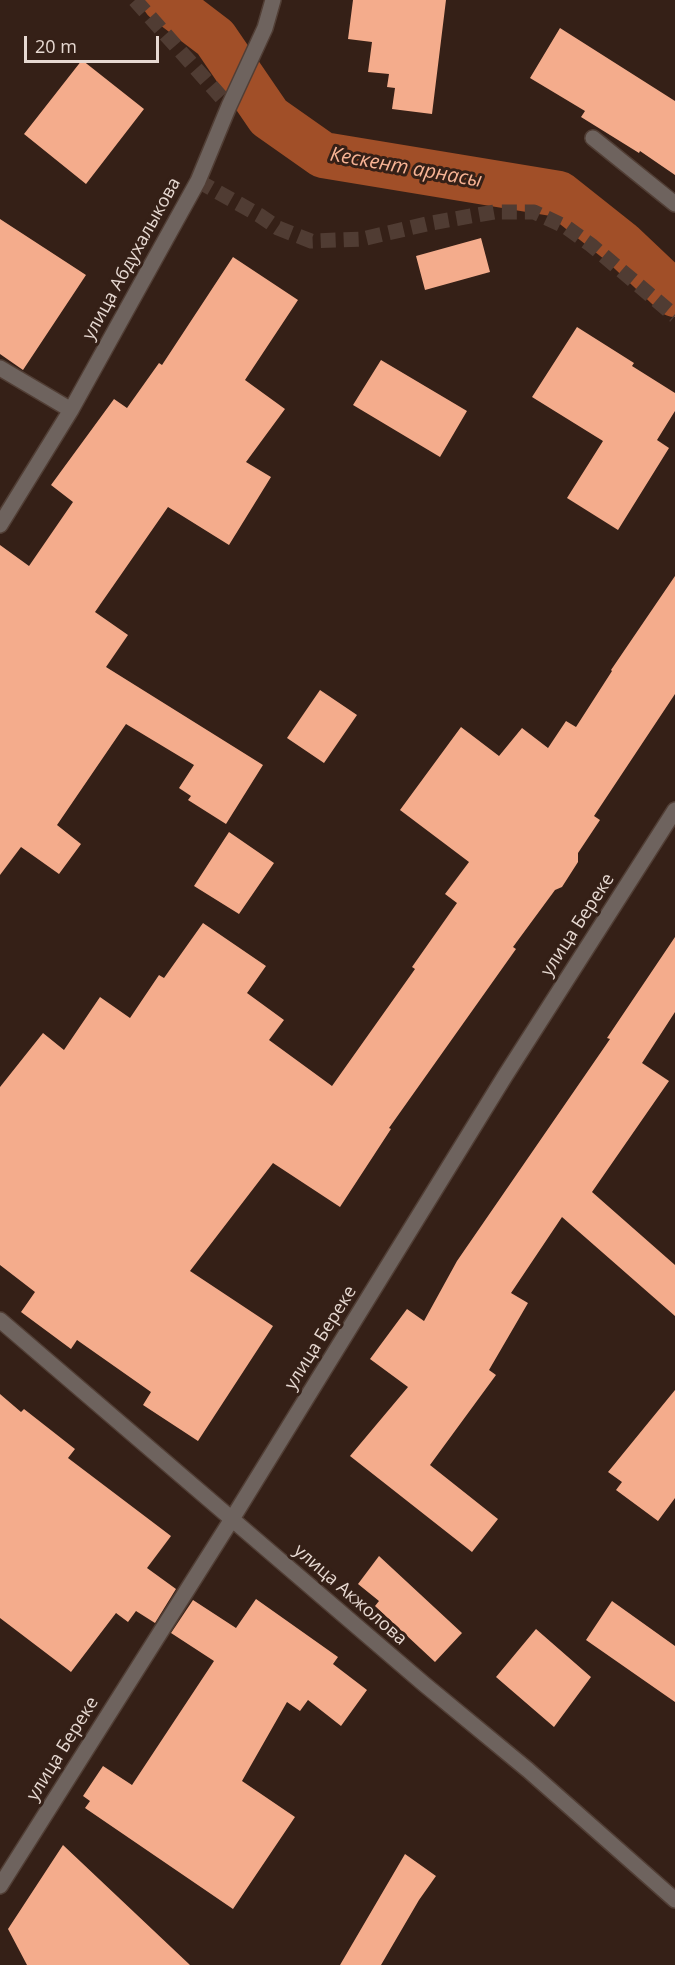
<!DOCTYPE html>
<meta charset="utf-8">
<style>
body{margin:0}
#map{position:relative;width:675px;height:1965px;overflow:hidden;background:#352017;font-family:"Open Sans",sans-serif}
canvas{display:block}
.scale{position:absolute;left:24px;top:36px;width:135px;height:27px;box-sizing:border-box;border:3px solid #e7d9d2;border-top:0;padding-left:8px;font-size:18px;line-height:21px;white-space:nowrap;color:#e7d9d2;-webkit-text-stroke:4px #352017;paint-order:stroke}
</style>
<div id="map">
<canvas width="675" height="1965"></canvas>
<div class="scale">20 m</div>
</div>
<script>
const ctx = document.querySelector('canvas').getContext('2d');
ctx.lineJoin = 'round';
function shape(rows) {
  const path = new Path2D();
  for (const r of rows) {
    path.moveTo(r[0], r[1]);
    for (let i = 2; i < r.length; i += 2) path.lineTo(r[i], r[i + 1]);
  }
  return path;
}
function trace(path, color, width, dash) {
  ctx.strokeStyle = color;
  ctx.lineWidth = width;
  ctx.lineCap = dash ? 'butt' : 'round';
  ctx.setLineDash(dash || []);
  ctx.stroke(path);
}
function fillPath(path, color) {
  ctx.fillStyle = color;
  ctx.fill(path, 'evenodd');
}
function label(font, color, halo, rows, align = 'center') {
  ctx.font = font + ' "Open Sans",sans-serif';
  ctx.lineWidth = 6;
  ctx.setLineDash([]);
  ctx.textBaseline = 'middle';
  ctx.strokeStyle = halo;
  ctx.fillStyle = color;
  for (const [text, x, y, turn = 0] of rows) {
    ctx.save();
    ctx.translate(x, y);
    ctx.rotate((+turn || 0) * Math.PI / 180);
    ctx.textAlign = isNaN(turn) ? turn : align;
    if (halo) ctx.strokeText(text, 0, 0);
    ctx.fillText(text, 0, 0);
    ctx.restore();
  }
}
const canal = shape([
 [165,0,215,38,269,117,323,155,559,194,622,244,675,294]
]);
const building = shape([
 [353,0,446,0,432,114,392,109,395,88,387,87,389,74,368,72,372,42,348,39],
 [560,28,675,101,675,175,640,151,639,153,581,117,585,111,530,78],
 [82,60,144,109,86,184,24,134],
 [0,219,86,275,23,370,0,354],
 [481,238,490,272,425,290,416,256],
 [233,257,298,300,245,380,285,409,246,462,271,477,229,545,168,507,95,612,128,635,106,667,263,765,226,824,188,800,191,796,179,788,194,765,126,724,57,825,81,844,59,874,21,847,0,875,0,545,29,566,73,502,51,485,114,399,127,408,159,363,162,365],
 [577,327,634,363,632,366,675,393,675,411,657,440,669,448,618,530,567,498,603,441,532,397],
 [381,360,467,411,440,457,353,405],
 [675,576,675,694,594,816,600,820,578,853,578,862,562,887,555,890,513,947,516,949,389,1128,391,1129,340,1207,273,1163,190,1271,273,1326,198,1441,143,1405,151,1392,77,1340,71,1349,21,1312,35,1292,0,1265,0,1087,43,1033,64,1050,100,997,130,1018,159,975,164,978,203,923,266,966,247,993,284,1020,269,1040,332,1086,415,969,412,967,457,903,445,894,469,862,400,810,461,727,499,756,522,728,548,748,566,721,576,727,612,671,611,670],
 [320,690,357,715,324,763,287,738],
 [229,832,274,863,239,914,194,886],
 [675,937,675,1012,642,1063,669,1081,592,1192,675,1265,675,1316,562,1217,511,1293,528,1303,489,1370,496,1375,430,1465,498,1519,472,1552,350,1456,408,1387,370,1359,407,1309,424,1321,457,1261,610,1039,607,1038],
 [675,1390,675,1498,658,1521,616,1490,622,1482,608,1472],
 [0,1394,21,1412,24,1409,75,1449,68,1458,171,1536,147,1568,176,1589,155,1623,136,1611,128,1622,116,1613,71,1672,0,1618],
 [379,1556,462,1633,435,1662,375,1606,379,1601,358,1584],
 [256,1599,338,1657,333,1664,367,1690,341,1726,308,1700,300,1711,287,1702,242,1781,295,1817,233,1909,85,1808,90,1801,83,1796,103,1766,132,1785,214,1661,171,1633,193,1600,236,1628],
 [612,1601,675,1646,675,1702,586,1640],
 [536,1629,591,1677,554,1727,496,1677],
 [63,1845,190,1965,27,1965,8,1929],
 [405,1854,436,1876,419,1900,381,1965,340,1965]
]);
const streetTunnel = shape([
 [135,0,229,106],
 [198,181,259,215,278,228,311,241,362,239,431,223,494,212,534,212,566,227,591,245,675,316]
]);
const street = shape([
 [593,138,675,204],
 [0,368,71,410],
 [0,525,71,410,198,181,229,106,265,28,273,0],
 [0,1320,424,1684,528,1770,675,1900],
 [0,1886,232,1519,505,1076,675,810]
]);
const streetNames = [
 ["улица Абдухалыкова",132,259,-61],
 ["улица Береке",578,925,-57],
 ["улица Береке",321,1338,-58],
 ["улица Акжолова",350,1595,41],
 ["улица Береке",63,1749,-58]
];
const waterNames = [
 ["Кескент арнасы",406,168,10]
];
trace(canal, '#a14f28', 46);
fillPath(building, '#f4ac8c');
trace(streetTunnel, '#503c33', 15, [15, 8]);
trace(street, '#513e35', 18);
trace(street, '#6e635e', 15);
label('18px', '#e7d9d2', '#352017', streetNames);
label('italic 20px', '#f8b495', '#352017', waterNames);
</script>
